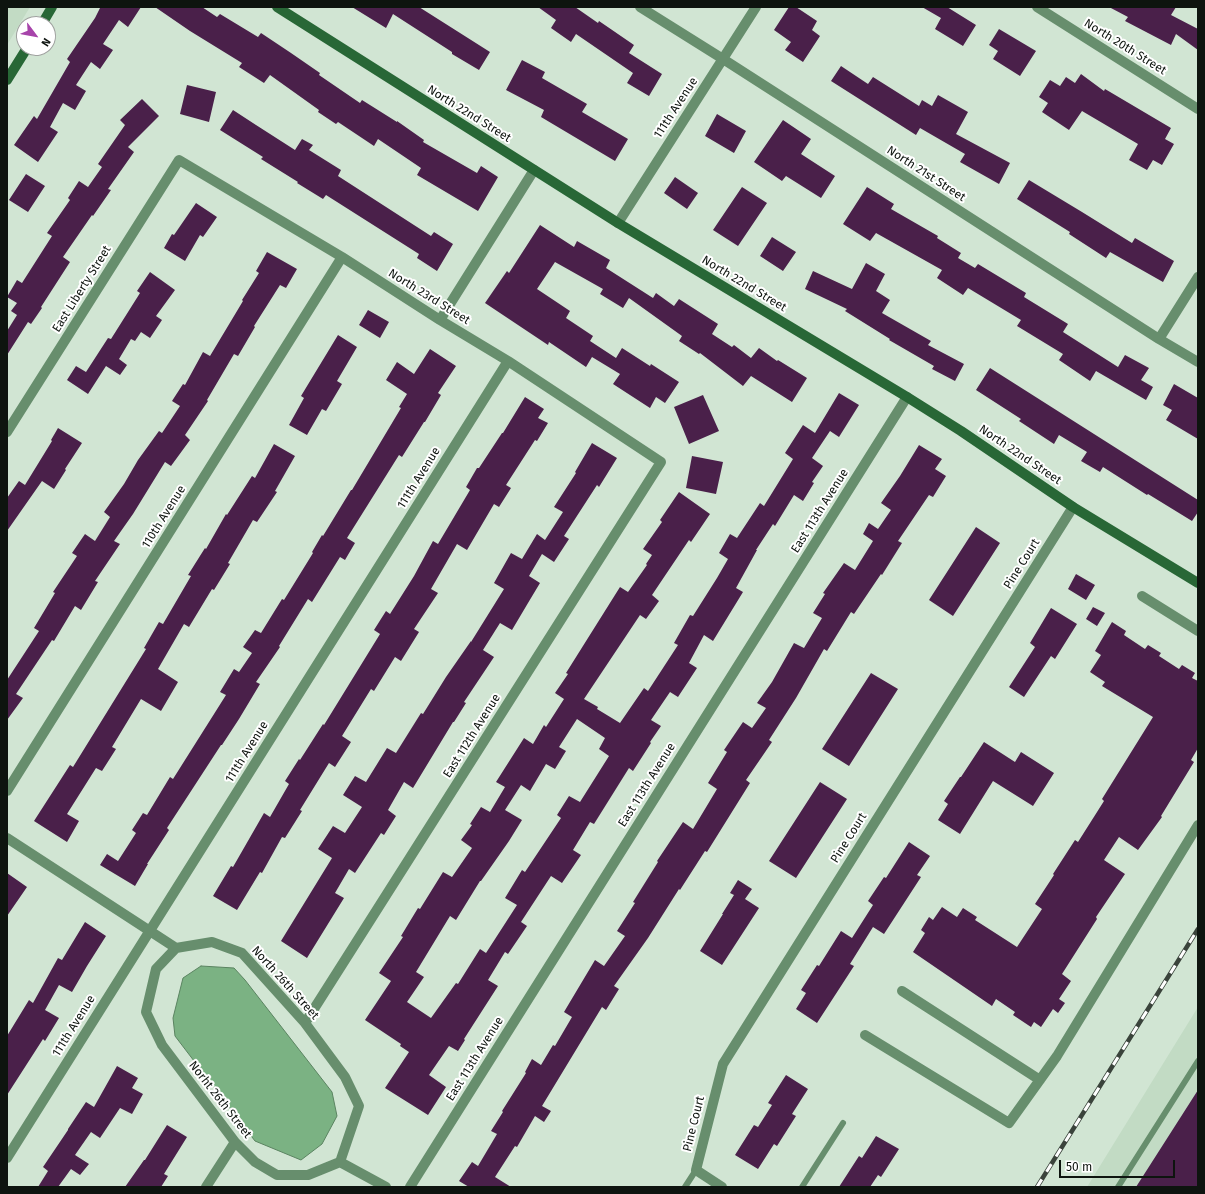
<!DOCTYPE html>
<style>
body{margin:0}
#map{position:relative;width:1205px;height:1194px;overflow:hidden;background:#d1e5d3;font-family:"Fira Sans",sans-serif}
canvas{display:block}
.frame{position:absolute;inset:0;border:8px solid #0e140f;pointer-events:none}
.north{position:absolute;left:16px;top:16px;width:40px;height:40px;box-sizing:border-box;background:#fff;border:1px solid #9fa19f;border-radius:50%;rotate:122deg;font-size:11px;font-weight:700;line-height:16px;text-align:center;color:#0e140f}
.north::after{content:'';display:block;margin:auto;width:14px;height:18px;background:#a744aa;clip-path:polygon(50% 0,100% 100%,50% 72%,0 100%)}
.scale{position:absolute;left:1059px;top:1160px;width:116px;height:18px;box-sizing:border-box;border:2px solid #0e140f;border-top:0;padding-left:5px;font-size:12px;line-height:14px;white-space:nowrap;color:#0e140f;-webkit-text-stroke:3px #fff;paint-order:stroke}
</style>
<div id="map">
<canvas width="1205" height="1194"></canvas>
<div class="frame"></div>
<div class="north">N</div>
<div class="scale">50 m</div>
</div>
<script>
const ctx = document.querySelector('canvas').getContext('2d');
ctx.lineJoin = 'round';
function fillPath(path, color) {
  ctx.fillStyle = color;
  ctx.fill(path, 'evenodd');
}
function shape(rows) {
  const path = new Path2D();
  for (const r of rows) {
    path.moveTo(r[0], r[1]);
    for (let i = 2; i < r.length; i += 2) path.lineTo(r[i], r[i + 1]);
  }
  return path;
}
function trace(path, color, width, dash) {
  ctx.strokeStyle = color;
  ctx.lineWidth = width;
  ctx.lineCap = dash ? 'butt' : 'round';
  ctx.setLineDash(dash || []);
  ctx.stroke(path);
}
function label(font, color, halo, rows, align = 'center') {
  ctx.font = font + ' "Fira Sans",sans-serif';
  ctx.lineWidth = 4;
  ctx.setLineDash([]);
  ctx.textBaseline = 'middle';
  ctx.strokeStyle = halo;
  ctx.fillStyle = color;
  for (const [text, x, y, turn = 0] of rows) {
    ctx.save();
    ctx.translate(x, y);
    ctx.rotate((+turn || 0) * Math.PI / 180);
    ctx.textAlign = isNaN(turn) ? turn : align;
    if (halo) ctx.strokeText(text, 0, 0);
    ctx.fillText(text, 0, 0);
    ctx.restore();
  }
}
const built = shape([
 [7,7,30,7,7,45],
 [1198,1007,1198,1187,1087,1187]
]);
const water = shape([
 [201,966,234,968,245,980,332,1092,337,1116,322,1144,301,1160,255,1141,175,1036,173,1018,183,978,201,966]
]);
const building = shape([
 [99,7,141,7,128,27,119,20,103,44,113,50,100,69,91,62,76,85,86,91,75,110,63,103,50,127,58,132,38,162,14,145,34,116,37,119,70,62,67,59,95,18,100,8],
 [155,7,202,7,217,17,220,14,258,37,261,33,291,53,320,73,319,75,360,103,362,100,397,122,397,121,424,140,423,142,477,173,481,166,498,177,478,211,417,175,421,168,378,139,374,146,338,122,336,124,318,112,319,110,270,75,264,83,239,67,242,63,190,31],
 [352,7,419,7,490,52,479,70,452,54,452,52,393,14,386,28],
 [538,7,575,7,598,23,599,21,634,45,629,53,662,74,649,96,627,83,633,73,576,34,571,42,551,28,556,20],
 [789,7,796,7,817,21,812,30,820,36,803,62,785,50,791,42,774,30],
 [922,7,947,7,976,25,963,46,935,29,941,18],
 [1109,7,1176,7,1171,15,1198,29,1198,50,1176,34,1171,45,1125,21,1128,17],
 [999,29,1036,51,1020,76,993,59,998,51,989,45],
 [522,60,545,72,542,78,587,104,582,112,628,139,615,161,541,117,544,110,506,90],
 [841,66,868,84,873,77,919,106,922,100,932,106,938,95,968,112,956,134,1010,163,999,184,960,162,965,154,920,128,916,135,831,81],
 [1081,74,1104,91,1105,89,1171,128,1165,139,1174,144,1162,165,1153,160,1147,170,1129,160,1138,144,1082,111,1069,130,1042,112,1048,103,1039,97,1050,80,1060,86,1066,77,1075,83],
 [187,85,216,92,209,122,180,114],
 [142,99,159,116,128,147,134,152,108,189,111,190,93,216,92,215,63,257,70,262,41,307,42,308,31,324,28,322,7,355,7,331,17,315,11,311,17,303,7,297,17,280,22,283,52,236,47,233,70,200,68,198,79,181,88,187,102,167,98,164,125,125,120,120],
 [233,110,256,125,295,150,302,139,313,145,309,150,341,170,338,176,431,236,434,232,453,244,437,271,417,258,419,254,326,195,323,199,297,183,298,182,261,159,263,157,220,130],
 [717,114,746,131,734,153,705,136],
 [783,120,811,139,801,154,835,176,821,198,786,176,782,181,754,162],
 [26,174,45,186,28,212,9,200],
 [675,177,698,193,687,209,664,193],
 [1029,180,1082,212,1132,243,1135,238,1174,261,1163,282,1110,252,1106,258,1069,234,1070,232,1017,199],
 [742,187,767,203,738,246,713,230],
 [867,187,894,204,891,209,938,236,937,238,961,253,958,258,975,268,978,264,1026,293,1024,297,1068,324,1063,332,1118,367,1125,355,1149,368,1141,380,1153,387,1146,400,1096,371,1090,381,1059,360,1063,354,1017,326,1021,320,968,288,963,295,937,278,942,270,876,233,870,241,843,224],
 [196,203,217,217,203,237,200,235,185,261,164,248,172,234,174,235],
 [540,225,574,247,577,241,610,260,606,268,653,298,656,293,674,306,679,299,718,324,712,334,732,347,734,345,751,358,759,348,777,361,778,360,807,378,792,402,751,376,743,386,700,353,699,354,679,341,682,336,629,298,623,308,600,294,603,289,555,262,537,289,570,311,566,318,593,336,590,341,616,358,622,348,650,366,651,364,679,382,665,403,656,397,650,408,613,384,620,374,592,357,586,367,549,342,548,345,485,303,507,271,509,273],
 [772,237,796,252,783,271,760,256],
 [267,252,297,269,286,288,280,285,254,326,255,327,238,356,234,354,207,400,208,401,185,435,190,440,171,466,165,462,133,514,114,541,120,544,95,581,98,582,81,610,75,606,54,641,52,640,16,694,23,698,7,720,7,680,39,631,34,628,55,593,53,592,77,556,72,553,85,534,95,541,110,517,104,512,124,484,138,460,159,431,162,433,180,406,172,401,183,384,185,385,203,352,210,356,243,301,242,300,259,273,256,271],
 [866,263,885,274,876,291,890,300,882,313,931,341,928,345,964,364,955,381,932,369,934,366,889,340,890,339,845,311,847,309,805,289,813,271,852,289],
 [150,272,175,290,156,316,162,320,150,338,141,332,135,341,131,339,119,359,127,365,120,375,106,366,88,394,67,380,76,366,86,372,108,338,111,339,140,293,137,291],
 [368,310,389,322,380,338,359,325],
 [338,335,357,347,337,381,342,384,326,411,322,409,307,435,289,425,304,398,301,396],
 [430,349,456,366,438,393,441,395,425,422,424,422,402,457,399,455,347,538,355,543,345,560,340,557,312,602,308,599,279,646,280,647,256,682,260,684,239,719,222,745,221,745,167,828,169,830,147,864,148,864,135,886,100,865,107,854,118,861,136,833,132,830,143,813,147,815,170,777,173,779,226,695,220,692,234,669,239,672,252,653,243,647,255,630,261,633,282,599,284,600,313,553,312,552,322,535,323,536,351,490,352,490,401,408,399,407,407,394,386,380,397,362,414,374],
 [990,368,1198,500,1198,512,1192,521,1148,494,1147,495,1103,467,1100,472,1081,461,1087,452,1059,435,1054,444,1019,421,1021,419,976,390],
 [1174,384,1198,398,1198,439,1166,420,1172,410,1163,405],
 [839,393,859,405,839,437,830,431,812,458,823,466,812,482,814,483,803,501,794,495,775,526,773,524,756,550,757,550,736,588,743,592,713,641,704,635,689,663,697,668,678,697,670,692,651,720,661,726,650,742,651,743,633,771,629,768,594,824,590,822,573,850,581,855,562,883,551,876,521,922,527,926,508,954,505,952,488,980,498,986,464,1039,465,1040,458,1051,449,1046,429,1075,446,1087,428,1115,385,1088,409,1052,400,1046,401,1044,365,1020,391,981,379,973,403,937,401,936,418,908,420,909,443,872,452,877,472,848,461,840,472,825,470,824,481,807,490,812,505,787,496,782,524,738,533,744,544,725,546,727,564,699,555,693,568,674,566,673,620,587,628,592,647,565,646,564,652,555,643,549,662,522,660,520,679,492,710,514,691,542,689,540,652,595,659,601,646,619,640,615,584,699,598,707,597,709,620,723,644,688,648,691,678,645,674,643,690,615,693,616,717,578,728,559,719,553,730,534,737,538,760,503,764,506,793,459,785,453,803,425,815,433],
 [577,719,605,738,599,749,609,756,580,802,569,796,557,815,561,818,525,872,522,870,505,898,517,905,486,953,480,949,458,984,456,983,431,1018,407,1002,424,977,416,972,450,916,456,920,480,881,481,881,509,841,522,820,505,810,521,785,530,791,546,764,555,769,566,751,559,747],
 [703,395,719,431,689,444,674,407],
 [525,397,544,409,538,418,548,423,537,441,535,440,506,485,511,488,499,507,494,504,467,550,457,544,431,589,438,593,414,629,419,632,401,661,395,657,374,691,371,689,342,736,351,742,335,767,329,763,300,810,302,811,285,838,282,837,262,873,260,872,237,910,213,896,231,866,233,867,264,813,270,817,289,784,285,781,299,759,300,760,323,724,324,725,380,634,374,630,386,611,390,614,414,576,433,541,438,544,470,490,466,487,477,468,479,468,502,433,503,433],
 [58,428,82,443,65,469,66,470,54,489,42,481,7,531,7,498,19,481,25,485,52,441,51,440],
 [592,443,617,458,599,487,597,485,564,536,569,539,554,562,542,554,529,576,540,583,528,603,512,630,500,623,483,650,494,657,464,702,466,703,454,722,453,722,413,788,404,782,388,810,396,816,384,835,381,833,355,873,349,869,335,893,344,898,307,958,281,941,332,858,318,849,333,826,345,833,362,807,343,795,355,776,366,782,387,748,396,753,421,713,423,714,446,677,471,641,471,642,504,589,494,583,511,553,522,559,537,534,545,540,563,512,554,507,576,473,575,472],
 [274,444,295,456,275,491,277,492,257,522,253,520,228,563,230,564,214,590,212,589,189,627,184,624,158,669,178,682,161,711,141,699,112,747,116,749,102,771,96,768,67,814,79,821,67,842,34,821,70,765,73,767,146,649,144,648,159,622,163,624,191,576,188,575,205,548,206,549,226,514,227,515,252,476,255,478],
 [919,445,942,459,935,469,946,476,933,497,929,495,898,541,902,543,882,575,881,574,854,614,851,612,827,651,824,649,796,698,769,740,772,742,746,780,750,783,707,852,705,851,680,890,679,889,648,938,614,986,619,989,606,1010,602,1007,542,1106,551,1111,544,1122,535,1116,517,1147,515,1146,495,1177,511,1187,469,1187,459,1181,472,1162,478,1166,497,1134,491,1131,503,1112,502,1111,526,1073,525,1072,532,1059,541,1065,553,1045,555,1046,572,1017,564,1012,595,960,604,966,625,936,617,931,635,903,633,902,658,862,657,861,683,822,693,829,717,789,708,783,727,752,724,750,743,722,752,728,766,708,757,703,772,682,794,643,804,648,822,618,813,613,825,594,823,593,844,563,855,570,873,541,863,534,869,523,878,529,891,510,881,503,900,476],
 [692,456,723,462,716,494,686,488],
 [976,527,1000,543,953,616,929,600],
 [1076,574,1095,585,1086,600,1068,589],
 [1093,607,1105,613,1097,626,1086,619],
 [1051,608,1077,624,1055,659,1051,656,1024,697,1009,687,1035,647,1030,643],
 [1112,622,1126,631,1124,635,1145,649,1148,645,1161,653,1159,656,1179,669,1182,665,1195,673,1192,678,1198,681,1198,748,1191,760,1194,762,1161,816,1162,817,1138,850,1119,837,1104,860,1125,874,1096,917,1097,919,1062,974,1071,981,1059,999,1065,1003,1058,1013,1053,1009,1041,1027,1034,1022,1031,1027,1013,1015,1015,1012,996,999,992,1006,913,952,925,933,921,930,929,917,933,920,942,907,957,917,963,908,977,917,975,920,1017,947,1042,909,1035,904,1054,875,1053,874,1075,840,1078,842,1104,801,1102,799,1153,717,1102,686,1105,682,1090,672,1101,655,1095,651],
 [871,673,898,689,849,766,822,749],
 [984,742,1015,762,1021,752,1054,773,1033,806,993,781,960,834,938,820,948,804,944,801,960,777,961,777],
 [820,782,847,799,796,878,769,861],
 [909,842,930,856,917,875,921,877,884,934,873,927,850,964,854,966,817,1023,796,1009,806,993,801,990,817,965,819,966,841,931,852,938,873,905,868,901,884,877,886,878],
 [7,873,27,887,7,916],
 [738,880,752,889,745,899,759,908,722,965,700,951,723,914,722,914,734,895,730,893],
 [85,922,106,936,87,966,72,992,59,985,45,1010,59,1018,45,1041,43,1039,7,1095,7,1036,29,1000,33,1003,58,958,62,960],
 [117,1066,138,1078,132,1088,143,1094,132,1114,120,1108,100,1138,91,1132,75,1155,89,1164,80,1175,71,1169,58,1187,38,1187,48,1171,43,1167,68,1130,68,1129,86,1102,94,1107],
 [786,1075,808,1089,792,1114,796,1116,777,1146,774,1144,758,1169,735,1155,754,1125,758,1127,772,1105,768,1103],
 [1198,1090,1198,1187,1136,1187],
 [167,1125,187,1137,164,1174,168,1176,161,1187,125,1187,144,1160,145,1160],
 [876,1136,899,1149,881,1177,878,1175,870,1187,839,1187,859,1156,862,1158]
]);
const lane = shape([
 [685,1187,696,1170],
 [802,1187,843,1123],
 [1118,1187,1198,1061]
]);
const street = shape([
 [640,7,723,59,1159,339,1198,362],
 [1037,7,1198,109],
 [618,223,756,7],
 [440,320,534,170],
 [1159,339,1198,277],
 [7,432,179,160,342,257,440,320,508,361,661,462,305,1023],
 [1142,596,1198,631],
 [7,791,342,257],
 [7,838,176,948,212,942,242,953,305,1023,345,1077,359,1106,340,1162],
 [176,948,156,969,146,1012,162,1045,235,1142,255,1162,277,1175,308,1175,340,1162,386,1187],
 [902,991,1040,1080],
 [865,1035,1009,1123,1057,1056,1198,825],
 [7,1158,508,361],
 [206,1187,235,1142],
 [410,1187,907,397],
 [722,1187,696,1170,723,1064,1073,507]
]);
const secondary = shape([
 [277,7,618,223,907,397,961,431,1073,507,1198,583],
 [42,24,52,7],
 [7,80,27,48]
]);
const rail = shape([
 [1037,1187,1198,929]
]);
const streetNames = [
 ["North 20th Street",1125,47,32],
 ["111th Avenue",676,108,-57],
 ["North 22nd Street",469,114,32],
 ["North 21st Street",926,174,33],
 ["North 22nd Street",744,284,31],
 ["East Liberty Street",82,289,-58],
 ["North 23rd Street",429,297,32],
 ["North 22nd Street",1020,455,34],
 ["111th Avenue",419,478,-58],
 ["East 113th Avenue",820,511,-58],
 ["110th Avenue",164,517,-58],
 ["Pine Court",1022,564,-58],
 ["East 112th Avenue",472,736,-58],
 ["111th Avenue",247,752,-58],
 ["East 113th Avenue",647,785,-58],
 ["Pine Court",849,838,-58],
 ["North 26th Street",285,983,48],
 ["111th Avenue",74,1026,-58],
 ["East 113th Avenue",475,1059,-58],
 ["Norht 26th Street",220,1100,52],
 ["Pine Court",694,1124,-76]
];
fillPath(built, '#c2dbc4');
fillPath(water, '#7bb283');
trace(water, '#5a8360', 1);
fillPath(building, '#4a204a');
trace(lane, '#678e6d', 6);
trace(street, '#678e6d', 10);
trace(secondary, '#286736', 10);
trace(rail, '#3a433b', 4.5);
trace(rail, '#fff', 3, [9]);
label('12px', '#0e140f', '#fff', streetNames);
</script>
